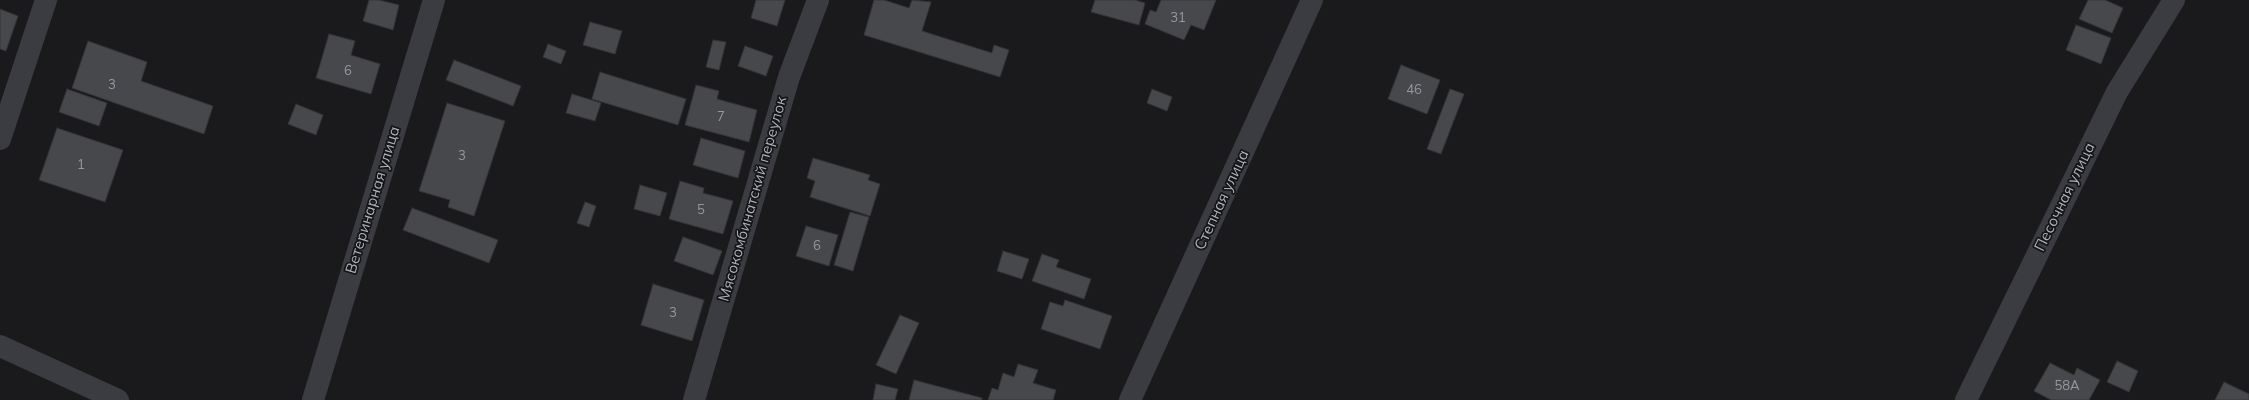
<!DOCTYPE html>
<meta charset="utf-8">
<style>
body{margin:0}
canvas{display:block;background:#1a1a1c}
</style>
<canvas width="2249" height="400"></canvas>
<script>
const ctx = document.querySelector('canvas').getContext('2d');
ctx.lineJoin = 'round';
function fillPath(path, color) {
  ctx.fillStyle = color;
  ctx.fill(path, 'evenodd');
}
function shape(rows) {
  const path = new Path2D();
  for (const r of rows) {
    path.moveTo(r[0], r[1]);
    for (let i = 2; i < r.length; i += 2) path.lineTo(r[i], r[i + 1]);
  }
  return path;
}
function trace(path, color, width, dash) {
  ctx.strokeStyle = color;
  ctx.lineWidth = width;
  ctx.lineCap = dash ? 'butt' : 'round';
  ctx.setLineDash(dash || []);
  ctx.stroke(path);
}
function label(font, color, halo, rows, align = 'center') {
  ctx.font = font + ' Mulish,sans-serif';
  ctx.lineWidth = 3.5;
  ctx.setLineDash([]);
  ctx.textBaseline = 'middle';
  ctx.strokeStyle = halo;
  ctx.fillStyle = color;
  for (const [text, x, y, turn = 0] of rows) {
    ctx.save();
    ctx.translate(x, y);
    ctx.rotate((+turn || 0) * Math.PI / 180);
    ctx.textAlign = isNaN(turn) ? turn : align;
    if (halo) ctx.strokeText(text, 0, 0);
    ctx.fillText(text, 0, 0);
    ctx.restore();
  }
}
const building = shape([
 [369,0,379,0,399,5,393,30,363,21,369,0],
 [756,0,785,0,777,26,751,18,756,0],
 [874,0,884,0,909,8,912,0,931,2,922,31,992,53,994,45,1009,50,1000,77,864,35,874,0],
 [1095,0,1135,0,1145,3,1139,25,1091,12,1095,0],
 [1161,0,1216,0,1204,30,1191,25,1184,40,1145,24,1150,10,1156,12,1161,0],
 [2088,0,2105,0,2123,8,2112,33,2079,19,2088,0],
 [0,9,18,16,6,51,0,49,0,9],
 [590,22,622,31,615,54,583,45,590,22],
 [2076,25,2111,38,2101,64,2066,50,2076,25],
 [329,34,355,41,351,55,380,64,371,94,316,78,329,34],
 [713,40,726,42,719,70,706,67,713,40],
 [88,41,147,62,141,81,213,106,204,134,72,88,88,41],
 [548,44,566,51,561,64,543,57,548,44],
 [745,46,773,56,766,76,738,66,745,46],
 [454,60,521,86,513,106,446,80,454,60],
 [1401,65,1440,80,1427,114,1388,99,1401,65],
 [600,72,686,99,678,125,592,99,600,72],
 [696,85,719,91,717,99,757,110,749,142,685,125,696,85],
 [67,89,107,103,99,126,59,112,67,89],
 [1152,89,1172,97,1167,111,1147,103,1152,89],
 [1450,89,1464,94,1441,154,1427,149,1450,89],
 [572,94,601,103,595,121,566,113,572,94],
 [447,103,505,121,474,216,448,207,450,200,419,191,447,103],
 [296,104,323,115,316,135,288,124,296,104],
 [57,128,123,150,105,202,39,180,57,128],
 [701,138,745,151,738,178,693,165,701,138],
 [813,158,870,175,868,180,880,184,870,216,810,197,815,181,807,178,813,158],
 [680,181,704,188,703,193,733,201,723,234,669,219,680,181],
 [640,185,667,193,660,216,634,209,640,185],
 [585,202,596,206,589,227,577,223,585,202],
 [412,208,498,240,489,263,403,230,412,208],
 [850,212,869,217,853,271,834,265,850,212],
 [806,226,838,235,829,266,796,256,806,226],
 [683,237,722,251,713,275,674,261,683,237],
 [1003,251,1029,259,1022,279,997,271,1003,251],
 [1042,254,1059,260,1056,267,1091,279,1084,299,1032,281,1042,254],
 [653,284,704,300,692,341,641,325,653,284],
 [1065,300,1112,316,1100,349,1041,329,1050,302,1063,306,1065,300],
 [900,315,919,323,896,374,876,365,900,315],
 [2117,361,2138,371,2129,392,2107,382,2117,361],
 [2050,363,2074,375,2077,368,2100,380,2089,400,2051,400,2034,391,2050,363],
 [1018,364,1038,370,1033,383,1056,390,1053,400,988,400,992,388,998,390,1003,373,1014,377,1018,364],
 [914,380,982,398,982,400,909,400,914,380],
 [2224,382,2249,394,2249,400,2215,400,2224,382],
 [876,384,898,389,895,400,873,400,876,384]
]);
const minor = shape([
 [0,139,46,0],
 [0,346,118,400],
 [313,400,434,0],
 [694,400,789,77,818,0],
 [1130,400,1312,0],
 [1966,400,2117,92,2174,0]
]);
const numberNames = [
 ["31",1178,18],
 ["6",348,71],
 ["3",112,85],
 ["46",1414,90],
 ["7",721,117],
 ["3",462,156],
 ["1",81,165],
 ["5",701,210],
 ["6",817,246],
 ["3",673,313],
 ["58А",2067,386]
];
const streetNames = [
 ["Песочная улица",2065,197,-64],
 ["Мясокомбинатский переулок",753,199,-74],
 ["Ветеринарная улица",373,200,-73],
 ["Степная улица",1222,200,-65]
];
fillPath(building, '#47484c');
trace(building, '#343438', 1);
trace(minor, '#3b3c41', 22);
label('13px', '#94989f', null, numberNames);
label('15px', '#aeb2bb', '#151517', streetNames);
</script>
